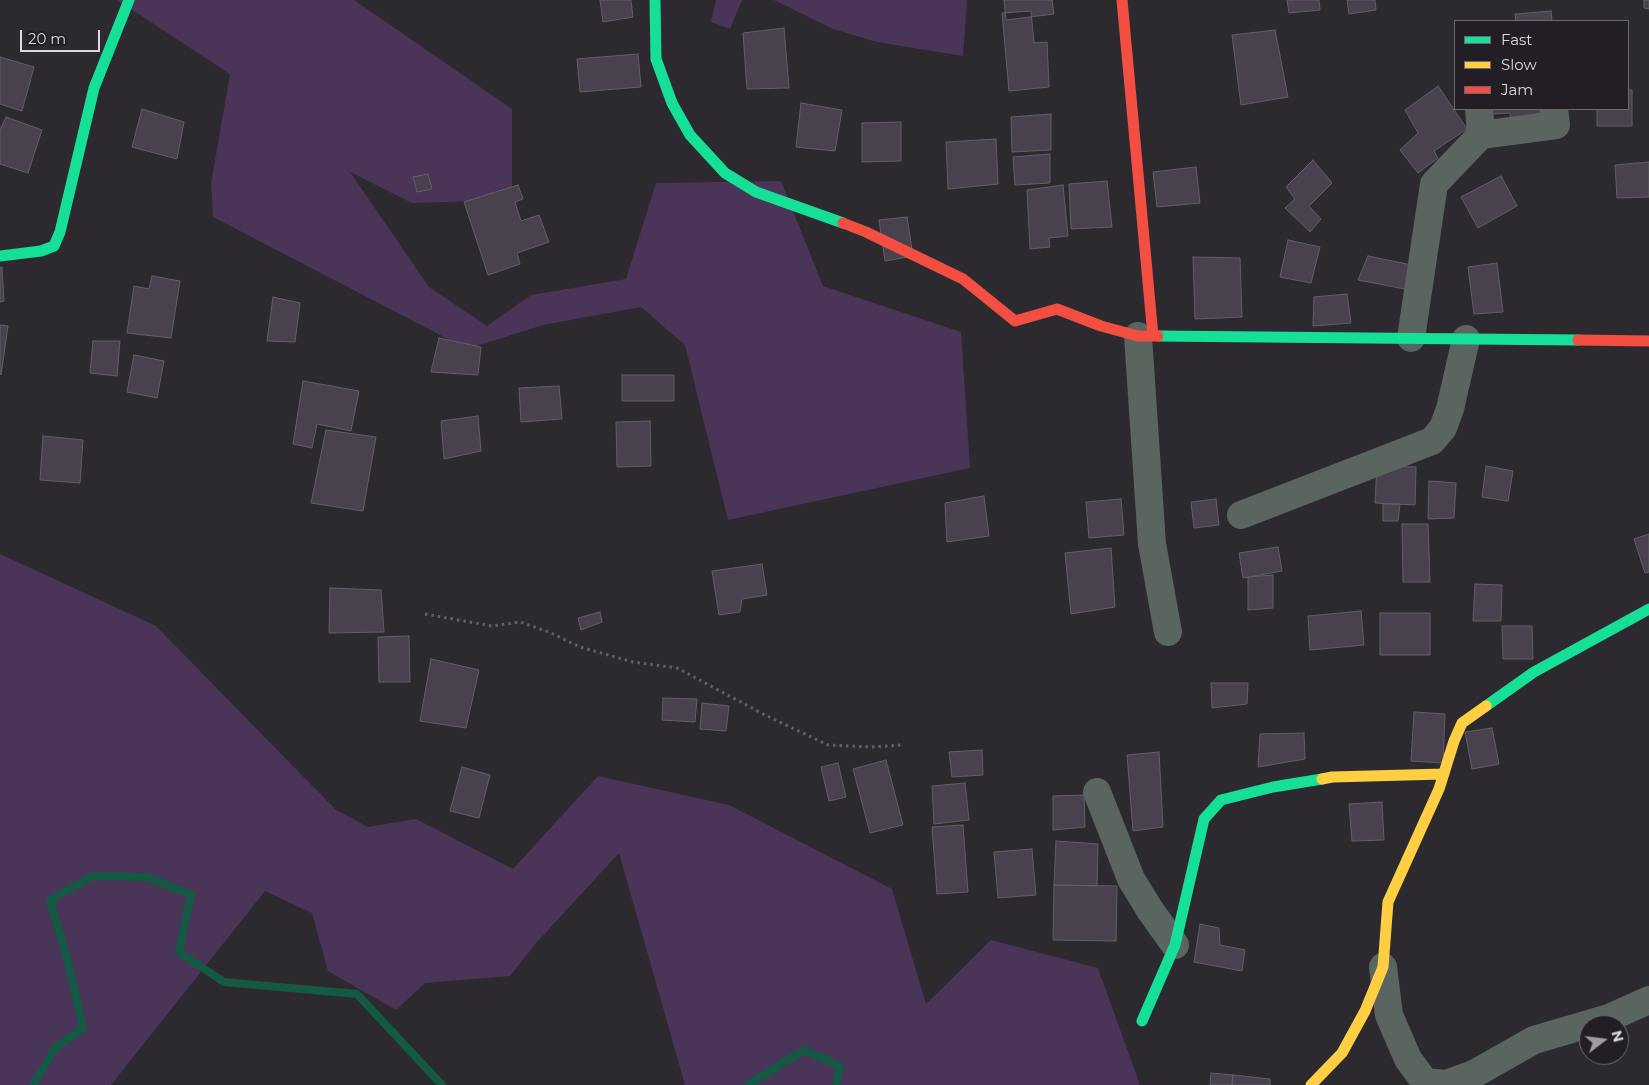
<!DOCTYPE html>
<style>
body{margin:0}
#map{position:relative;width:1649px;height:1085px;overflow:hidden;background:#2c2a2e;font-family:Montserrat,sans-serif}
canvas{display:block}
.legend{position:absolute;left:1454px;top:20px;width:175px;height:90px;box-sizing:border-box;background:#231e26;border:1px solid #6d6970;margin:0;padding:6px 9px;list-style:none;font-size:15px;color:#dddadf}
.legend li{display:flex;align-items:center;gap:10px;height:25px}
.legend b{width:25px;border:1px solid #6d6970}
.north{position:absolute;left:1579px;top:1015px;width:50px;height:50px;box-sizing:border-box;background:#231e26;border:1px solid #6d6970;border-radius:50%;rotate:75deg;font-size:14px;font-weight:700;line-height:20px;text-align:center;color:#dddadf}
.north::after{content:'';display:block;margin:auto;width:18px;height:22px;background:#9f9ca1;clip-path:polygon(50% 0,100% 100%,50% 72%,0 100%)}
.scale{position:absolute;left:20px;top:30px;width:80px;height:22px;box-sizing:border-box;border:2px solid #dddadf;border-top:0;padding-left:6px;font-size:15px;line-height:18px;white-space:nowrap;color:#dddadf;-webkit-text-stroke:4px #231e26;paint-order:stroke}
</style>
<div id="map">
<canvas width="1649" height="1085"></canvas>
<ul class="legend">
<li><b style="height:6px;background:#16e098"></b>Fast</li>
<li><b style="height:6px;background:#ffcf43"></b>Slow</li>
<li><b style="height:6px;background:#f24e42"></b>Jam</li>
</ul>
<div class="north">N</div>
<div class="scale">20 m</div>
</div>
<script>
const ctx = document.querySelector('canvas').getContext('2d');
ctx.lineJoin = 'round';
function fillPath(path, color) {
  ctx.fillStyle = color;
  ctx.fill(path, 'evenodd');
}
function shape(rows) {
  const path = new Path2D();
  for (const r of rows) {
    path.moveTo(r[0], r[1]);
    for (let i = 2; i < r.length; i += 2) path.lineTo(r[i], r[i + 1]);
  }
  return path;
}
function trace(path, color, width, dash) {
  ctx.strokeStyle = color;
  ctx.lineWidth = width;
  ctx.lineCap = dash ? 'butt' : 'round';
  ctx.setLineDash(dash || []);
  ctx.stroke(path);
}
const green = shape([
 [117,0,354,0,512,109,512,200,412,203,350,172,429,287,487,326,531,295,626,279,656,183,781,181,823,286,961,332,970,468,728,520,685,345,641,307,543,325,467,349,213,217,211,184,230,74],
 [716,0,742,0,730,29,711,22],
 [774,0,967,0,963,56,877,42,833,29],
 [0,554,156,626,336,810,368,827,416,819,513,869,598,776,729,805,892,889,926,1004,991,940,1098,968,1140,1085,685,1085,619,853,537,942,510,976,425,983,396,1010,328,971,312,913,265,891,111,1085,0,1085]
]);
const stream = shape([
 [33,1085,55,1048,83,1028,67,958,50,900,93,876,146,877,191,894,179,952,224,982,357,994,442,1085],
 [748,1085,804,1050,840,1066,836,1085]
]);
const building = shape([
 [600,0,631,0,633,17,603,22,600,0],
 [1004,0,1052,0,1054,14,1006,20,1004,0],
 [1287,0,1319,0,1320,10,1289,13,1287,0],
 [1347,0,1375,0,1376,10,1349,14,1347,0],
 [1644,0,1649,0,1649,9,1644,8,1644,0],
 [1031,11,1034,43,1047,42,1049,87,1009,91,1002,13,1031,11],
 [1551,11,1552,21,1516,21,1515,14,1551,11],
 [784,28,789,88,747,89,743,33,784,28],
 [1275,30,1288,97,1241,105,1232,35,1275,30],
 [638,54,641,87,580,92,577,59,638,54],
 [0,57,34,67,22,111,0,104,0,57],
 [1438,86,1467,129,1434,151,1438,158,1418,173,1400,150,1418,133,1405,110,1438,86],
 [1628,90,1632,90,1632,126,1597,126,1597,109,1628,109,1628,90],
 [801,103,842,110,835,151,796,147,801,103],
 [142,109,184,122,177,159,132,147,142,109],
 [1491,109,1540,109,1540,121,1511,123,1510,113,1491,114,1491,109],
 [1051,114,1051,150,1012,152,1011,117,1051,114],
 [6,117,42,130,28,173,0,164,0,130,6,117],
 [901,122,901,161,862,162,862,123,901,122],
 [996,139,998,184,948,189,946,142,996,139],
 [1050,154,1050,183,1015,185,1013,157,1050,154],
 [1313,160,1332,183,1309,206,1321,219,1310,232,1285,208,1295,199,1286,187,1313,160],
 [1649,162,1649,197,1617,198,1615,165,1649,162],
 [1196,167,1200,203,1157,207,1153,172,1196,167],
 [428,174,432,189,417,192,413,177,428,174],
 [1501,176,1517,206,1478,228,1461,197,1501,176],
 [1107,181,1112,227,1071,229,1069,184,1107,181],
 [518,185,523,199,515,202,521,221,539,215,549,242,517,253,520,264,488,275,464,202,518,185],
 [1063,185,1068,236,1049,238,1050,247,1030,249,1027,190,1063,185],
 [907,217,913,256,885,261,879,220,907,217],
 [1288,240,1320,247,1311,283,1280,277,1288,240],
 [1368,256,1412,265,1405,289,1358,280,1368,256],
 [1193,257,1240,258,1242,317,1195,319,1193,257],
 [1497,263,1503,312,1474,314,1468,267,1497,263],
 [2,267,4,301,0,302,0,268,2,267],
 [152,276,180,281,171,338,127,333,134,286,149,289,152,276],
 [1347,294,1351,323,1313,326,1314,297,1347,294],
 [273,297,300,303,295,342,267,341,273,297],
 [0,325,8,326,1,375,0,374,0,325],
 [439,338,481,347,478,375,431,372,439,338],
 [93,341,120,341,117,376,90,373,93,341],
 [134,355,164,361,157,398,127,392,134,355],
 [622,375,674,375,674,401,622,401,622,375],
 [303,381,359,391,351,431,317,424,312,448,293,444,303,381],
 [559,386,562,419,521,422,519,388,559,386],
 [478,416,481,451,444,459,441,421,478,416],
 [650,421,651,466,617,467,616,422,650,421],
 [326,430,376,437,363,511,311,503,326,430],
 [43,436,83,440,80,483,40,480,43,436],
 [1377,466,1416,467,1415,505,1375,503,1377,466],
 [1486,466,1513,471,1508,501,1482,497,1486,466],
 [1429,481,1456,483,1454,518,1428,519,1429,481],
 [984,496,989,536,947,542,945,503,984,496],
 [1121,499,1124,535,1089,538,1086,502,1121,499],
 [1216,499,1219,525,1194,528,1191,502,1216,499],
 [1383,504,1400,504,1398,521,1383,521,1383,504],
 [1402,524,1428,524,1430,582,1403,582,1402,524],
 [1649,534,1649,572,1645,573,1634,539,1649,534],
 [1278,547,1282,571,1243,578,1239,553,1278,547],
 [1111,548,1115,607,1071,614,1065,553,1111,548],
 [762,564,767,595,742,599,740,612,719,615,712,571,762,564],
 [1273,575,1273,608,1248,610,1248,577,1273,575],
 [1475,584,1502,585,1501,621,1473,621,1475,584],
 [330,588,381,590,384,632,329,633,330,588],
 [1361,611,1364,645,1310,650,1308,616,1361,611],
 [600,612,602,622,581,630,578,618,600,612],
 [1380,613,1430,613,1430,655,1380,655,1380,613],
 [1502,626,1532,626,1533,659,1503,659,1502,626],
 [409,636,410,682,379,682,378,637,409,636],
 [431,659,479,670,466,728,420,721,431,659],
 [1211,683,1248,683,1247,704,1212,708,1211,683],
 [663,698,697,699,695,722,662,720,663,698],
 [702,703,729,706,726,731,700,729,702,703],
 [1414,712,1445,714,1443,763,1411,761,1414,712],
 [1492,728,1499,764,1472,769,1465,732,1492,728],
 [1304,733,1305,759,1258,767,1260,734,1304,733],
 [982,750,983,775,952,777,949,752,982,750],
 [1159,752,1163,827,1133,831,1127,755,1159,752],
 [886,760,903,825,870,833,853,769,886,760],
 [838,763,846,797,829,801,821,767,838,763],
 [462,767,490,775,479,818,450,811,462,767],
 [965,783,969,820,934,824,932,786,965,783],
 [1084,795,1085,827,1053,830,1053,796,1084,795],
 [1382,802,1384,840,1352,841,1349,804,1382,802],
 [963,825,968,892,937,894,932,827,963,825],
 [1056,841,1098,844,1097,886,1054,885,1056,841],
 [1032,849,1036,895,998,898,994,852,1032,849],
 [1054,885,1117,886,1116,941,1053,940,1054,885],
 [1200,924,1219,928,1220,945,1245,950,1242,971,1194,962,1200,924],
 [1211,1073,1233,1075,1232,1085,1210,1085,1211,1073],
 [1233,1075,1270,1079,1270,1085,1232,1085,1233,1075]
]);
const path = shape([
 [425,614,492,626,520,622,549,632,580,647,633,662,677,668,765,715,828,745,872,747,901,745]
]);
const street = shape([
 [1479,109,1481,135],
 [1138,336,1152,544,1168,632],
 [1411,338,1434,184,1481,135,1556,125,1554,109],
 [1241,515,1432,441,1443,428,1450,409,1466,339],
 [1097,792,1131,879,1150,910,1175,945],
 [1383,967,1389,1015,1408,1059,1425,1082,1446,1084,1474,1074,1534,1040,1609,1018,1649,1000]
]);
const fast = shape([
 [655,0,656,59,672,103,690,135,725,173,756,192,843,223],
 [0,256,41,251,54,246,60,232,94,88,129,0],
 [1158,336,1578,340],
 [1486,706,1534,672,1649,609],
 [1142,1021,1175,945,1204,819,1221,800,1273,787,1322,779]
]);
const slow = shape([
 [1322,779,1332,777,1444,774],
 [1311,1085,1342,1053,1365,1011,1383,967,1388,902,1439,789,1454,741,1462,723,1486,706]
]);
const jam = shape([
 [1122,0,1153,336],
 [843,223,866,232,963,279,1015,321,1057,309,1101,326,1138,336,1158,336],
 [1578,340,1649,341]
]);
fillPath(green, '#4a3458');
trace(stream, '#135943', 8);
fillPath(building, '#49414e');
trace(building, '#626063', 1);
trace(path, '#5f6463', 3, [2.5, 4]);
trace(street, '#5a6560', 28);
trace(fast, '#16e098', 11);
trace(slow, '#ffcf43', 11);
trace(jam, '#f24e42', 11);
</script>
